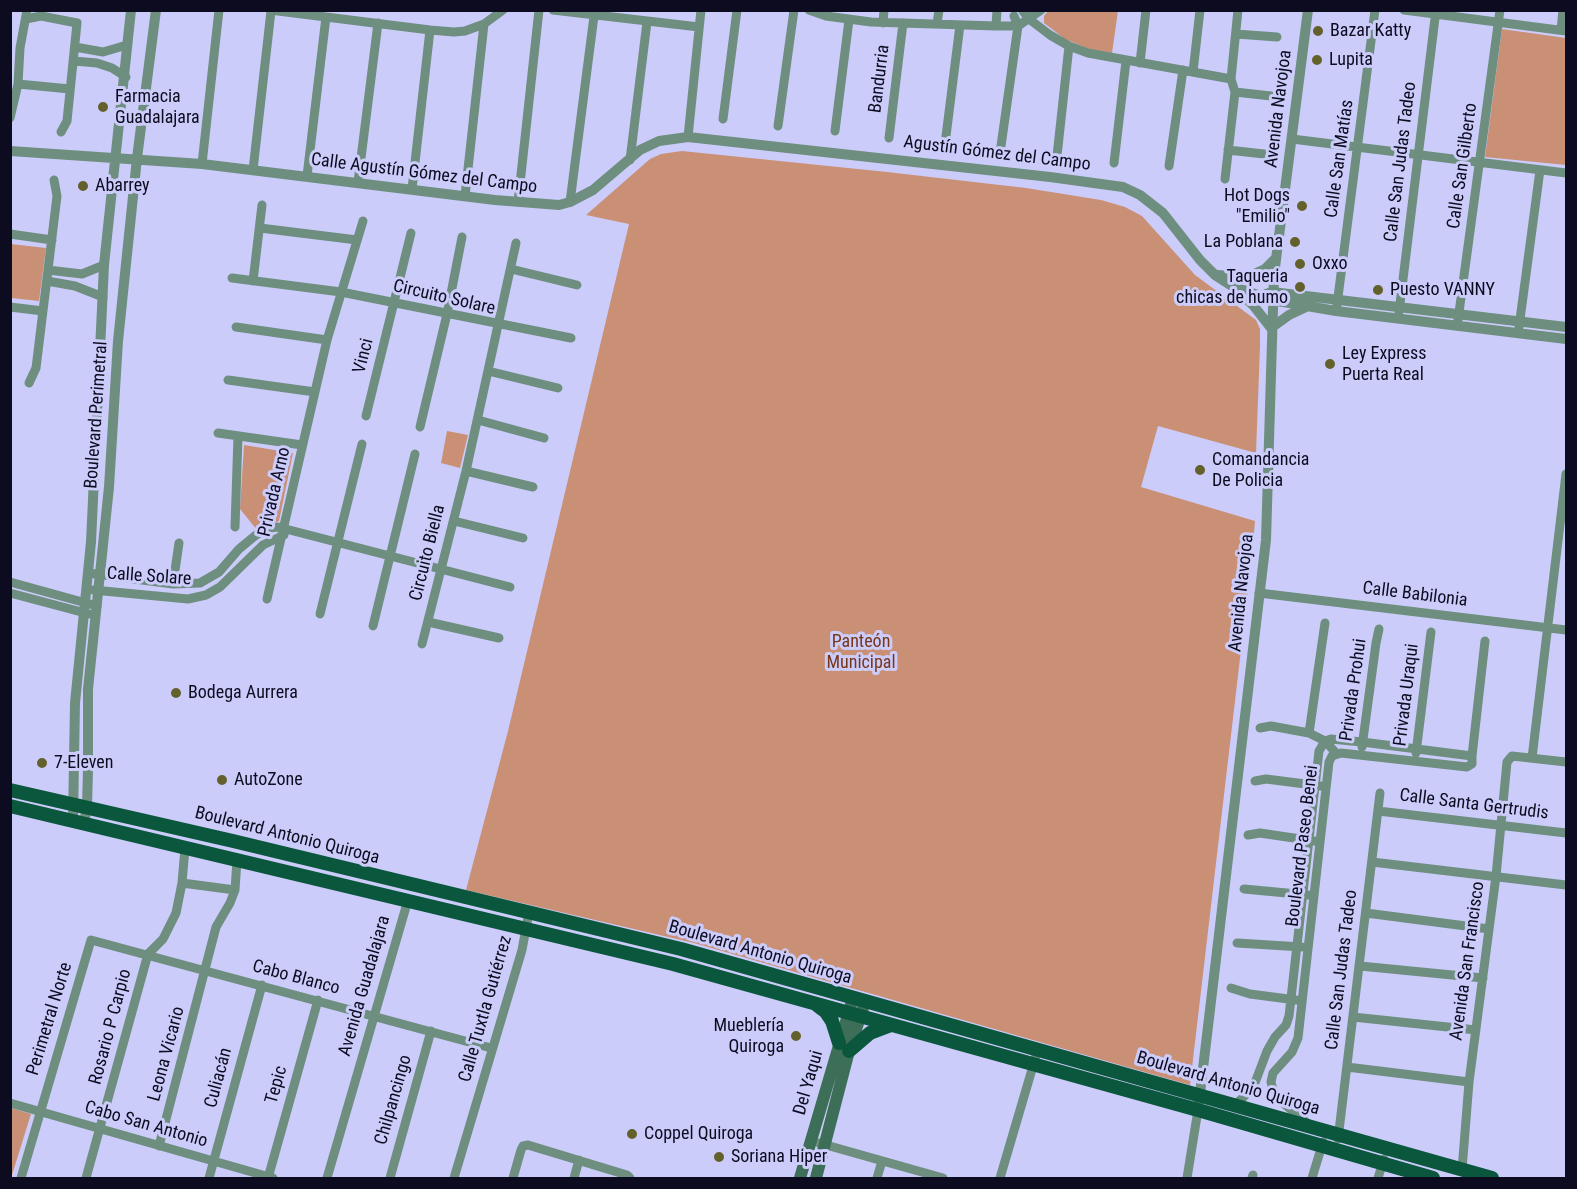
<!DOCTYPE html>
<meta charset="utf-8">
<style>
body{margin:0}
#map{position:relative;width:1577px;height:1189px;overflow:hidden;background:#ccccfb;font-family:"Roboto Condensed",sans-serif}
canvas{display:block}
.frame{position:absolute;inset:0;border:12px solid #0c0b1f;pointer-events:none}
</style>
<div id="map">
<canvas width="1577" height="1189"></canvas>
<div class="frame"></div>
</div>
<script>
const ctx = document.querySelector('canvas').getContext('2d');
ctx.lineJoin = 'round';
function fillPath(path, color) {
  ctx.fillStyle = color;
  ctx.fill(path, 'evenodd');
}
function shape(rows) {
  const path = new Path2D();
  for (const r of rows) {
    path.moveTo(r[0], r[1]);
    for (let i = 2; i < r.length; i += 2) path.lineTo(r[i], r[i + 1]);
  }
  return path;
}
function trace(path, color, width, dash) {
  ctx.strokeStyle = color;
  ctx.lineWidth = width;
  ctx.lineCap = dash ? 'butt' : 'round';
  ctx.setLineDash(dash || []);
  ctx.stroke(path);
}
function label(font, color, halo, rows, align = 'center') {
  ctx.font = font + ' "Roboto Condensed",sans-serif';
  ctx.lineWidth = 6;
  ctx.setLineDash([]);
  ctx.textBaseline = 'middle';
  ctx.strokeStyle = halo;
  ctx.fillStyle = color;
  for (const [text, x, y, turn = 0] of rows) {
    ctx.save();
    ctx.translate(x, y);
    ctx.rotate((+turn || 0) * Math.PI / 180);
    ctx.textAlign = isNaN(turn) ? turn : align;
    if (halo) ctx.strokeText(text, 0, 0);
    ctx.fillText(text, 0, 0);
    ctx.restore();
  }
}
const green = shape([
 [1048,11,1118,11,1112,53,1089,49,1065,39,1044,23,1044,16],
 [1502,29,1566,38,1566,165,1485,157],
 [682,151,887,172,1026,188,1101,200,1125,207,1142,216,1195,275,1256,320,1260,329,1260,347,1256,453,1158,426,1141,487,1255,521,1252,556,1190,1085,694,943,466,890,508,731,629,224,586,215,650,159,661,154],
 [11,244,46,248,39,301,11,298],
 [447,431,468,435,460,468,441,463],
 [244,445,293,453,279,521,257,530,240,509],
 [11,1108,31,1114,11,1178,10,1178]
]);
const minor = shape([
 [270,10,430,30,454,32,465,31,484,24,503,10],
 [553,10,699,27],
 [809,10,826,16,871,22,996,26,1018,26,1041,10],
 [1404,10,1566,31],
 [1023,11,1029,19,1050,35,1069,46,1088,53,1231,79],
 [26,19,41,16,77,23,67,121,61,132],
 [883,23,884,10],
 [937,24,939,10],
 [996,26,997,10],
 [1561,30,1563,10],
 [1236,34,1277,37],
 [75,47,103,52,127,45],
 [74,61,97,63,112,68,126,77],
 [1140,63,1146,10],
 [1193,72,1200,10],
 [18,84,70,89],
 [1235,92,1271,96],
 [10,118,18,84,20,48,27,10],
 [723,119,737,10],
 [778,126,794,10],
 [835,131,849,20],
 [688,137,701,10],
 [889,138,903,23],
 [1292,139,1566,173],
 [945,144,960,25],
 [1228,150,1264,154],
 [1000,153,1018,26,1014,16],
 [1057,156,1069,46],
 [630,160,647,22],
 [1114,163,1126,61],
 [202,164,219,10],
 [1169,166,1183,70],
 [253,170,271,11],
 [307,176,326,17],
 [1225,179,1235,92,1231,79,1238,10],
 [358,182,378,23],
 [412,189,430,30],
 [465,196,484,24],
 [518,202,539,10],
 [570,202,594,16],
 [260,228,357,240],
 [10,234,52,240],
 [511,269,577,285],
 [48,270,82,274,104,265],
 [232,278,341,292,571,338],
 [47,281,75,286,103,297],
 [253,281,262,205],
 [1337,305,1375,10],
 [10,307,43,311],
 [1399,312,1436,10],
 [1458,320,1500,10],
 [236,327,327,340],
 [1519,327,1540,170],
 [488,371,558,388],
 [228,380,315,392],
 [29,383,36,368,57,196,54,180],
 [366,416,411,233],
 [478,420,544,438],
 [420,427,447,314,462,237],
 [218,433,302,445],
 [466,471,533,487],
 [454,521,523,538],
 [235,527,238,436],
 [88,573,173,584,200,583,219,572,239,549,256,535,269,528,278,527,510,587],
 [10,582,97,606],
 [173,584,179,543],
 [93,590,188,599,206,595,220,587,263,545,284,535],
 [10,593,89,614],
 [1259,593,1566,630],
 [267,599,327,340,363,221],
 [320,614,362,444],
 [428,622,499,638],
 [373,626,415,454],
 [422,644,466,471,516,243],
 [1260,728,1271,726,1309,733,1325,741,1336,753],
 [1309,733,1325,623],
 [1362,747,1376,643,1379,629],
 [1416,753,1431,632],
 [1472,756,1485,641],
 [1532,758,1566,474],
 [1255,781,1266,779,1321,786],
 [1378,811,1566,833],
 [1248,835,1260,833,1314,841],
 [1372,862,1566,885],
 [182,883,235,890],
 [1244,889,1308,895],
 [1366,913,1489,929],
 [1237,943,1302,947],
 [1360,966,1483,978],
 [1231,988,1250,994,1296,1000],
 [1353,1017,1476,1030],
 [1347,1067,1469,1082],
 [10,1103,273,1178],
 [1235,1105,1253,1088,1267,1051,1275,1037,1286,1025,1289,1016,1319,751,1325,741,1331,739,1362,742,1472,756,1472,764,1467,767,1341,753,1332,756,1329,762,1298,1038,1292,1052,1273,1073,1271,1082,1273,1090,1282,1102,1307,1123],
 [1338,1139,1380,793],
 [819,1143,943,1178],
 [159,1146,216,927,230,903,235,890,237,860],
 [1462,1170,1469,1082,1496,876,1507,762,1512,756,1566,762],
 [21,1178,91,940,491,1048],
 [86,1178,148,954,163,939,176,913,182,883,185,848],
 [209,1178,262,985],
 [268,1178,318,1000],
 [327,1178,408,900],
 [390,1178,431,1031],
 [454,1178,522,950,529,912],
 [513,1178,521,1150,523,1146,528,1145,627,1175,630,1178],
 [574,1178,579,1160],
 [877,1178,882,1161],
 [1000,1178,1038,1049],
 [1187,1178,1198,1110],
 [1252,1178,1253,1175],
 [1312,1178,1323,1142],
 [1378,1178,1384,1159]
]);
const tertiary = shape([
 [10,151,202,164,495,200,559,205,570,202,593,190,640,150,659,141,688,137,1050,177,1123,187,1140,195,1163,213,1200,260,1215,275,1232,286,1272,300,1336,311,1566,339],
 [1218,275,1238,277,1252,275,1265,269,1275,259],
 [1237,290,1253,305,1271,328,1289,315,1306,307],
 [1266,294,1272,292,1566,327],
 [73,820,75,703,91,542,104,265,131,10],
 [84,823,87,807,88,769,88,689,109,487,118,341,137,158,156,10],
 [1199,1102,1266,540,1274,275,1308,10]
]);
const secondary = shape([
 [800,1178,853,998],
 [816,1178,849,1051,865,1002]
]);
const primary = shape([
 [10,790,233,841,681,949,1492,1178],
 [10,806,673,964,1198,1110,1433,1178],
 [818,1006,826,1012,832,1021,839,1043],
 [849,1051,870,1033,891,1025]
]);
const markers = [
 [1318,31,6,"#64602c"],
 [1317,60,6,"#64602c"],
 [103,107,6,"#64602c"],
 [83,186,6,"#64602c"],
 [1302,206,6,"#64602c"],
 [1295,242,6,"#64602c"],
 [1300,264,6,"#64602c"],
 [1300,287,6,"#64602c"],
 [1378,290,6,"#64602c"],
 [1330,364,6,"#64602c"],
 [1200,470,6,"#64602c"],
 [176,693,6,"#64602c"],
 [42,763,6,"#64602c"],
 [222,780,6,"#64602c"],
 [796,1036,6,"#64602c"],
 [632,1134,6,"#64602c"],
 [719,1157,6,"#64602c"]
];
const poiNames = [
 ["Bazar Katty",1330,31],
 ["Lupita",1329,60],
 ["Farmacia",115,97],
 ["Guadalajara",115,118],
 ["Abarrey",95,186],
 ["Hot Dogs",1290,196,"right"],
 ["\"Emilio\"",1290,217,"right"],
 ["La Poblana",1283,242,"right"],
 ["Oxxo",1312,264],
 ["Taqueria",1288,277,"right"],
 ["chicas de humo",1288,298,"right"],
 ["Puesto VANNY",1390,290],
 ["Ley Express",1342,354],
 ["Puerta Real",1342,375],
 ["Comandancia",1212,460],
 ["De Policia",1212,481],
 ["Bodega Aurrera",188,693],
 ["7-Eleven",54,763],
 ["AutoZone",234,780],
 ["Mueblería",784,1026,"right"],
 ["Quiroga",784,1047,"right"],
 ["Coppel Quiroga",644,1134],
 ["Soriana Hiper",731,1157]
];
const streetNames = [
 ["Bandurria",880,79,-83],
 ["Avenida Navojoa",1279,109,-83],
 ["Agustín Gómez del Campo",997,154,7],
 ["Calle San Matías",1340,159,-82],
 ["Calle San Judas Tadeo",1401,162,-83],
 ["Calle San Gilberto",1463,166,-82],
 ["Calle Agustín Gómez del Campo",424,174,7],
 ["Circuito Solare",444,298,13],
 ["Vinci",364,356,-76],
 ["Boulevard Perimetral",97,415,-86],
 ["Privada Arno",275,492,-77],
 ["Circuito Biella",428,553,-76],
 ["Calle Solare",149,577,4],
 ["Avenida Navojoa",1242,593,-84],
 ["Calle Babilonia",1415,595,7],
 ["Privada Prohui",1354,690,-82],
 ["Privada Uraqui",1407,695,-83],
 ["Calle Santa Gertrudis",1474,805,7],
 ["Boulevard Antonio Quiroga",287,836,14],
 ["Boulevard Paseo Benei",1303,846,-83],
 ["Boulevard Antonio Quiroga",760,953,16],
 ["Avenida San Francisco",1468,961,-82],
 ["Calle San Judas Tadeo",1342,970,-83],
 ["Cabo Blanco",296,978,15],
 ["Avenida Guadalajara",365,986,-74],
 ["Calle Tuxtla Gutiérrez",486,1009,-74],
 ["Perimetral Norte",50,1019,-73],
 ["Rosario P Carpio",111,1027,-75],
 ["Leona Vicario",167,1054,-75],
 ["Culiacán",219,1078,-75],
 ["Del Yaqui",809,1083,-74],
 ["Boulevard Antonio Quiroga",1228,1084,16],
 ["Tepic",277,1085,-74],
 ["Chilpancingo",394,1100,-74],
 ["Cabo San Antonio",146,1125,16]
];
const parkNames = [
 ["Panteón",861,642],
 ["Municipal",861,663]
];
fillPath(green, '#ca9076');
trace(minor, '#6e8f7f', 9);
trace(tertiary, '#6e8f7f', 10);
trace(secondary, '#3c6e58', 12);
trace(primary, '#0b573d', 14);
for (const [x, y, r, color] of markers) {
  const dot = new Path2D();
  dot.arc(x, y, r, 0, 2 * Math.PI);
  ctx.fillStyle = color;
  ctx.fill(dot);
  trace(dot, '#ccccfb', 2);
}
label('18px', '#0c0b1f', '#ccccfb', poiNames, 'left');
label('18px', '#0c0b1f', '#ccccfb', streetNames);
label('18px', '#773617', '#ccccfb', parkNames);
</script>
